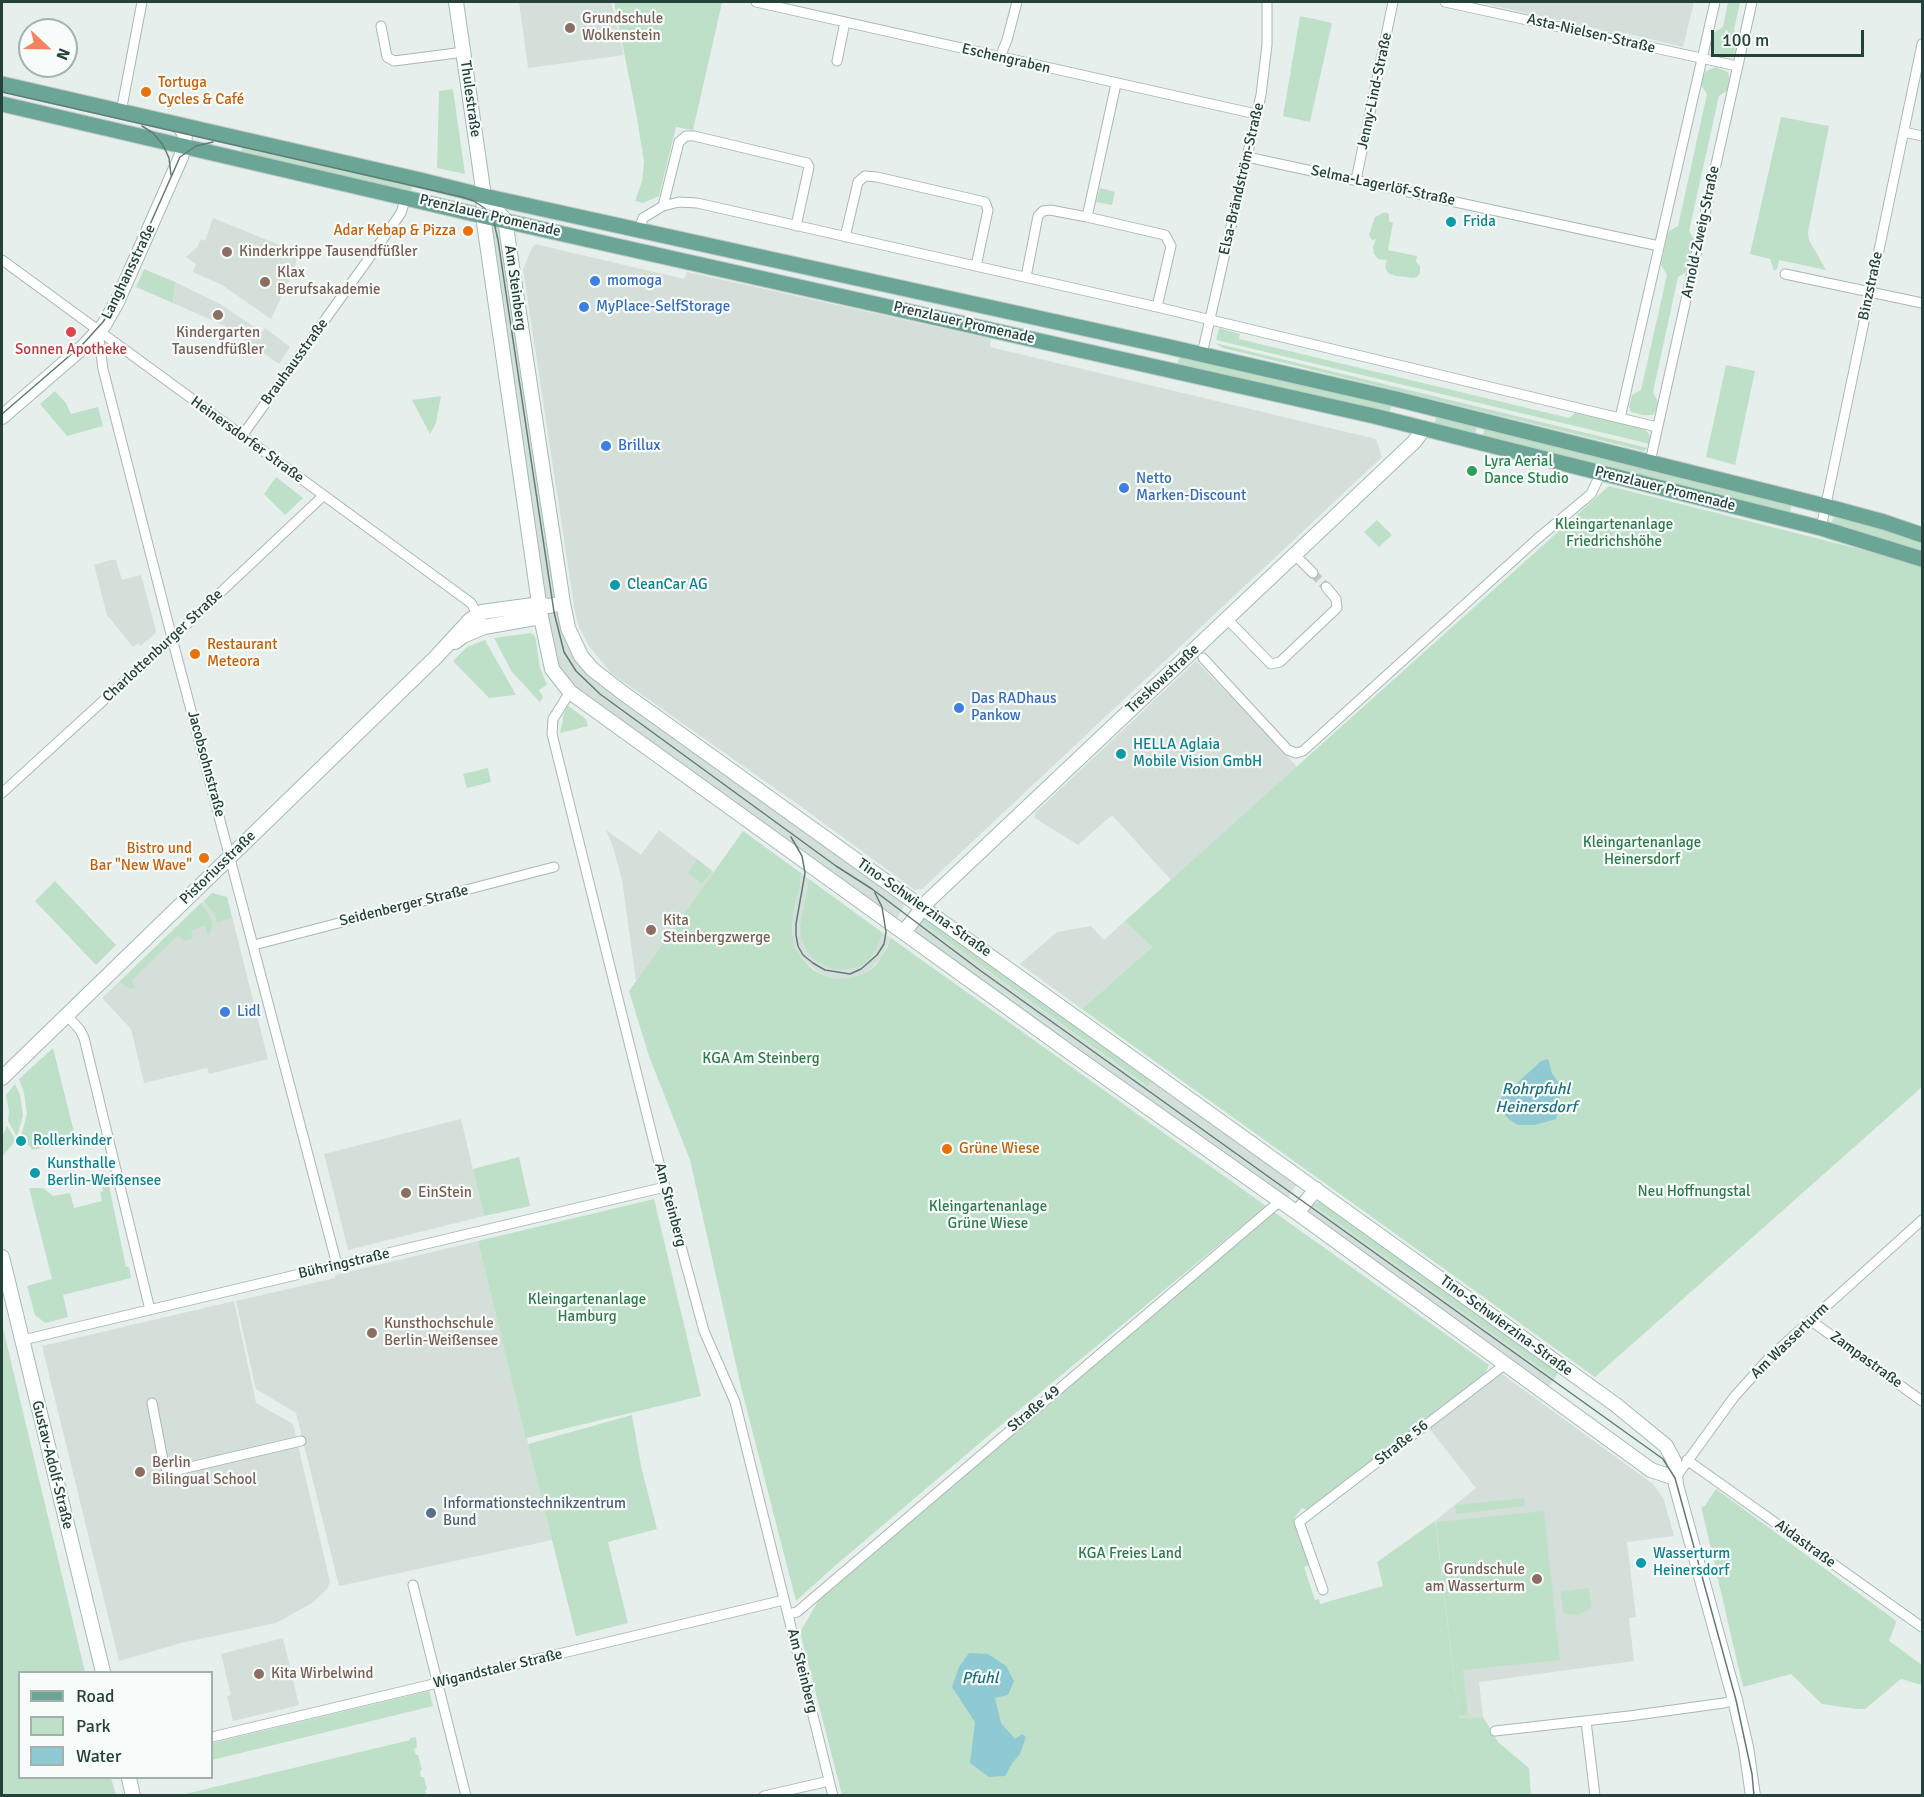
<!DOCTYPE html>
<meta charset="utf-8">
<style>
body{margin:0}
#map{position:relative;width:1924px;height:1797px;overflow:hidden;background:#e6efeb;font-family:Signika,sans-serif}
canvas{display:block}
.frame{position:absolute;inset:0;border:3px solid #24423a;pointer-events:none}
.legend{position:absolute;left:18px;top:1671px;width:195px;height:108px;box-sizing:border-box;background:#f7fbf9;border:2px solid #a3b1ad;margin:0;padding:8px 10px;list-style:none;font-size:18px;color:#24423a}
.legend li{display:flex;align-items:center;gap:12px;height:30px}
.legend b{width:30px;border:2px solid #a3b1ad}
.north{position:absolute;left:18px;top:18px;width:60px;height:60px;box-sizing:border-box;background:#f7fbf9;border:2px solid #a3b1ad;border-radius:50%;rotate:112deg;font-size:16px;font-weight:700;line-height:24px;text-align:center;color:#24423a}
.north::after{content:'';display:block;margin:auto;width:21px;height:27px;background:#f4845f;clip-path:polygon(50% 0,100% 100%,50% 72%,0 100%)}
.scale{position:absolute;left:1711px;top:30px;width:153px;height:27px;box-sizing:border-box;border:3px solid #24423a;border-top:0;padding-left:8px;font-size:18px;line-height:21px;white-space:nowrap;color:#24423a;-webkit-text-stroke:4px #f7fbf9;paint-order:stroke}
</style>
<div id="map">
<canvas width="1924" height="1797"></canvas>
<div class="frame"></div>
<ul class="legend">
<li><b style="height:8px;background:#6aa596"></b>Road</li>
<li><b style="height:16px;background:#bfe0c8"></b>Park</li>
<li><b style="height:16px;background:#8ec9d4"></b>Water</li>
</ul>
<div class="north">N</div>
<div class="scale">100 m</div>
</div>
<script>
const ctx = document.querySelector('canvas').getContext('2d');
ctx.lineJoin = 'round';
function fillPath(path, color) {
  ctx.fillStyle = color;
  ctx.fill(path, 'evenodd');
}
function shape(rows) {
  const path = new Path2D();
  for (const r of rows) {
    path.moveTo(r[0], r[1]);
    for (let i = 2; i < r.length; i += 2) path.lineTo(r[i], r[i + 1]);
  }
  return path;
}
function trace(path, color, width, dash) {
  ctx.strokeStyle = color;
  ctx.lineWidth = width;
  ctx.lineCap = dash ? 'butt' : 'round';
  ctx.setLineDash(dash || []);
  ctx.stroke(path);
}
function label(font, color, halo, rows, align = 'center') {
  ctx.font = font + ' Signika,sans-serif';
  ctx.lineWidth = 4.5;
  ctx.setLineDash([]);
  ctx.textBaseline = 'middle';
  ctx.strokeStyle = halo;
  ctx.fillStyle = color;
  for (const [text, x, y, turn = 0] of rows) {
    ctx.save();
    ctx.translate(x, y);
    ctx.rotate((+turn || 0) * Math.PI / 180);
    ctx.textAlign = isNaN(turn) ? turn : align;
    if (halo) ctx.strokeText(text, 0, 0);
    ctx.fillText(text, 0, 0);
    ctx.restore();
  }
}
const built = shape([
 [519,2,611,2,624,55,528,68],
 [1478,2,1477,2,1694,2,1683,47,1625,33,1624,35],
 [213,218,282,246,297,258,294,270,271,319,222,285,193,272,196,264,186,257,197,247,201,239,205,241],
 [485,223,499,226,563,633,568,646,582,667,599,684,807,830,906,903,896,920,573,689,559,669,552,653],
 [535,244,684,279,687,272,991,339,990,347,1376,439,1382,457,922,889,915,890,803,808,611,673,589,646,579,627,575,612,523,269,532,248],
 [175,282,220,304,262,332,265,328,290,347,279,364,225,326,173,303],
 [111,560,116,560,122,580,141,575,156,630,155,634,140,646,138,643,133,647,107,615,94,565],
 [1196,661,1239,705,1240,704,1297,767,1171,880,1112,815,1078,845,1035,818,1035,813],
 [606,830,641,855,659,830,714,872,636,981,622,880,613,847],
 [801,873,809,879,803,911,870,959,876,950,883,933,891,938,881,958,869,971,854,977,836,979,820,974,802,958,794,946,792,931,794,910,800,886],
 [212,893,227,897,268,1059,209,1074,207,1068,144,1083,131,1029,102,998],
 [1125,921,1152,947,1082,1009,1020,964,1057,932,1091,926,1104,940],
 [921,922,1146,1086,1152,1079,1297,1184,1286,1199,1061,1039,1063,1035,916,930],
 [461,1119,484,1216,348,1250,324,1154],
 [1313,1205,1555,1378,1547,1388,1307,1213],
 [478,1241,552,1540,339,1586,296,1413,256,1389,236,1301,335,1278,335,1275],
 [234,1301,256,1403,293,1424,330,1582,327,1589,312,1603,276,1623,181,1643,119,1661,42,1346],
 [1499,1372,1653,1484,1664,1500,1674,1536,1627,1542,1636,1617,1629,1618,1634,1661,1479,1682,1483,1717,1459,1718,1435,1521,1476,1488,1429,1428],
 [283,1638,299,1705,233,1721,227,1696,231,1695,221,1654]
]);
const green = shape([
 [614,2,714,2,722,3,693,130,676,127,659,196,643,203,635,201,642,181,644,162,636,112],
 [1728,2,1740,2,1734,30,1739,39,1734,54,1723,58,1714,53,1710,43,1713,33,1723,27],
 [1300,16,1332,23,1310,122,1283,116],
 [1716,67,1728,72,1730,82,1728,90,1719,96,1689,231,1695,241,1688,271,1678,277,1653,392,1658,402,1657,409,1653,415,1643,415,1631,412,1629,407,1632,395,1641,390,1667,275,1661,265,1668,232,1678,226,1707,94,1701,85,1702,77,1706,71],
 [453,89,465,174,437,168,439,91],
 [1781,117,1829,126,1808,232,1809,240,1826,270,1779,260,1777,269,1774,271,1770,259,1750,254],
 [242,145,415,184,409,192,241,153],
 [1100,188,1115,192,1112,205,1096,202],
 [1385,212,1389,214,1389,221,1393,223,1388,250,1417,256,1416,262,1420,266,1420,273,1417,277,1414,278,1396,276,1388,273,1385,267,1387,260,1378,259,1374,254,1373,247,1376,239,1372,240,1369,235,1375,217],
 [144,269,175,282,173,303,136,287],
 [1219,328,1240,334,1239,339,1569,418,1577,411,1644,428,1649,434,1651,442,1650,444,1216,340],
 [1215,343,1648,448,1644,451,1223,348],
 [1180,355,1392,404,1389,415,1177,365],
 [1726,365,1755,371,1735,465,1706,457],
 [55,391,66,403,71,414,98,407,103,426,67,436,40,404],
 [441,396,436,423,430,434,412,400],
 [1437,415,1477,426,1475,435,1434,426],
 [1485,427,1792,503,1789,515,1482,438],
 [276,477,303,498,285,515,264,494],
 [1609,486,1915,563,1922,567,1922,1087,1595,1377,1082,1009,1152,947,1125,921],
 [1833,518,1848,518,1922,540,1922,553,1834,524,1832,522],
 [1377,520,1392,535,1379,547,1364,532],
 [531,633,535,636,540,668,547,685,539,690,543,697,540,702,512,672,494,638],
 [485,640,516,695,489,698,453,661,467,647],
 [567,705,586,719,588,726,560,733,564,713],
 [488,768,491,782,467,788,463,774],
 [743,831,801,873,800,886,794,910,792,931,794,946,802,958,812,969,820,974,836,979,854,977,869,971,876,965,887,948,891,938,1266,1206,1007,1420,837,1564,796,1601,741,1387,690,1160,649,1056,629,991],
 [697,859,712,871,702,884,688,873],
 [809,879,883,933,876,950,870,959,859,967,842,970,830,968,816,961,807,952,801,938,800,926],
 [55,881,116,945,96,965,35,901],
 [212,893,227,897,232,918,217,923,215,915,204,901],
 [201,903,212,920,213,926,208,935,205,926,191,930,193,938,184,941,178,935,131,981,136,988,130,989,121,983,120,981],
 [925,917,1152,1079,1147,1086,921,922],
 [916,930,1063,1036,1061,1039,913,933],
 [53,1048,76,1140,32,1150,30,1146,20,1140,27,1114,24,1093,19,1079],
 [15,1084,20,1095,23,1115,17,1137,8,1121,9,1111,6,1095],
 [7,1126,16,1140,2,1157,2,1137],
 [519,1157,530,1206,484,1216,473,1169],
 [109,1186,126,1267,129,1267,131,1278,63,1295,68,1317,45,1323,35,1315,27,1286,52,1279,29,1188,43,1188,53,1196,70,1193,74,1208,102,1201,100,1192,103,1191,102,1187],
 [654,1199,701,1396,526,1438,478,1241],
 [1320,1201,1559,1371,1555,1378,1313,1205],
 [1274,1212,1489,1365,1484,1376,1308,1510,1302,1508,1295,1517,1294,1523,1311,1564,1304,1567,1315,1600,1319,1599,1320,1604,1383,1586,1377,1562,1435,1521,1459,1718,1483,1717,1498,1742,1529,1768,1531,1795,842,1795,800,1632,820,1598,1207,1267],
 [2,1324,85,1672,20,1672,20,1778,111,1778,116,1795,2,1795],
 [632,1415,641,1466,657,1529,608,1542,628,1623,576,1636,528,1444],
 [1716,1489,1895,1620,1896,1623,1889,1641,1922,1665,1922,1685,1901,1679,1865,1709,1857,1709,1822,1704,1791,1674,1743,1687,1701,1506,1704,1507],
 [1524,1498,1525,1506,1456,1514,1455,1505],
 [1544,1511,1560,1660,1463,1670,1468,1715,1459,1716,1436,1522],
 [1589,1588,1591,1608,1578,1615,1563,1613,1561,1592],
 [429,1691,433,1706,212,1760,212,1743],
 [416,1737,417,1748,414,1749,416,1755,418,1755,422,1770,420,1771,421,1777,424,1777,427,1789,425,1790,426,1795,181,1795,410,1740,410,1738]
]);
const water = shape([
 [1548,1059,1552,1073,1560,1085,1560,1103,1556,1119,1535,1125,1518,1125,1510,1120,1500,1110,1501,1098,1541,1061],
 [969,1653,988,1654,1006,1666,1014,1681,1008,1695,995,1698,1001,1723,1015,1739,1022,1734,1026,1737,1020,1754,1013,1762,1005,1776,989,1777,970,1763,975,1722,952,1687,959,1667]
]);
const streetTunnel = shape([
 [1313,573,1326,587]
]);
const street = shape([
 [756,2,1256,114],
 [1445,2,1737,66],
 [381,26,387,57,394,61,464,52],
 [1000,57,1007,40,1017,2],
 [837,61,845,22],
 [121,112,142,2],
 [1904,132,1922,136],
 [1247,157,1659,246],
 [1356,180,1393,2],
 [663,206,679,142,686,136,694,136,807,163,809,167,796,226],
 [1087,217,1116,84],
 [639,230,643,218,663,206,679,202,697,203,1157,307,1657,427],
 [845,237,858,182,865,176,877,177,985,202,988,210,976,266],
 [2,260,471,603,481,620],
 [1785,274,1922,303],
 [1026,277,1038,216,1043,211,1050,210,1087,217,1165,235,1171,246,1157,307],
 [98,332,103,369,172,638,337,1265],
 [1202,354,1261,95,1267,45,1267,2],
 [1620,418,1715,2],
 [242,436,392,226,401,213,406,197],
 [1650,462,1752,2],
 [1821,528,1922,44],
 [1295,555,1313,573],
 [1227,619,1271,664,1280,662,1337,608,1336,599,1326,587],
 [1203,658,1288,750,1296,753,1303,751,1537,539,1591,494,1601,473],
 [570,692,553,719,552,734,665,1187,704,1331,735,1402,833,1796],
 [2,793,172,638,323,496],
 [254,945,554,867],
 [66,1014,80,1030,84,1038,150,1310],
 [1810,1320,1922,1401],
 [23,1340,665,1187],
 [152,1403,164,1465,169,1472,301,1441],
 [1687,1460,1922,1627],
 [1676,1477,1734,1397,1771,1356,1922,1220],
 [413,1585,466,1796],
 [1323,1590,1299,1522,1499,1369,1503,1363],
 [788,1614,797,1612,1280,1201],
 [1586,1721,1595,1796],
 [1495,1731,1629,1716,1724,1703,1735,1700],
 [212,1737,784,1600],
 [764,1796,829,1781]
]);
const secondary = shape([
 [456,2,484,196,483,216,541,617,552,669,570,692,1075,1056,1303,1217,1651,1470,1675,1478],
 [484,196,505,220,563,603,568,628,581,656,592,669,623,693,1616,1405,1666,1446,1674,1461,1676,1485,1735,1700,1746,1747,1753,1796],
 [2,417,83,347,104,325,117,302,181,157,184,146,185,134,178,125],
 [455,642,463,636,484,627,541,617],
 [904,932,928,901,1414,442,1424,429],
 [2,1078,435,658,470,620,482,612,540,604,549,606,563,603],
 [1297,1213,1316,1189],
 [2,1257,103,1672],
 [129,1778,133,1796]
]);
const primary = shape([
 [2,84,420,180,484,196,1165,346,1396,399,1825,506,1884,522,1922,535],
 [2,104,483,216,1374,416,1821,528,1922,559]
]);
const tram = shape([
 [2,92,462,197,474,201,487,210,493,218,498,240,554,612,564,652,576,671,600,694,836,866,872,889,981,971,1663,1459,1675,1478,1736,1700,1752,1774,1754,1796],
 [142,126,153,133,163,145,169,158,171,175],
 [2,414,82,345,103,322,116,301,180,157,196,146,213,142],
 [791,837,802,856,805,873,796,924,796,935,798,946,803,955,813,963,825,970,850,974,861,969,877,955,884,944,886,932,882,907,875,893]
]);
const markers = [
 [570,28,6,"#8d6e63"],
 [146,92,6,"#e8710a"],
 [1451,222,6,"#0f9aa8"],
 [468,231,6,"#e8710a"],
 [227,252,6,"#8d6e63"],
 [595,281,6,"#3f7fe0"],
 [265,282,6,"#8d6e63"],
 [584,307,6,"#3f7fe0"],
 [218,315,6,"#8d6e63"],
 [71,332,6,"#e0444e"],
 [606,446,6,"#3f7fe0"],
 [1472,471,6,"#2e9e5b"],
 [1124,488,6,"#3f7fe0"],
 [615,585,6,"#0f9aa8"],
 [195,654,6,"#e8710a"],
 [959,708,6,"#3f7fe0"],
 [1121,754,6,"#0f9aa8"],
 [204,858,6,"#e8710a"],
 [651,930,6,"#8d6e63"],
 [225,1012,6,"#3f7fe0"],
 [21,1141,6,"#0f9aa8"],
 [947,1149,6,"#e8710a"],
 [35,1173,6,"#0f9aa8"],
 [406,1193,6,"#8d6e63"],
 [372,1333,6,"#8d6e63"],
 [140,1472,6,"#8d6e63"],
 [431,1513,6,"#5c6f8a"],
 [1641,1563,6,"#0f9aa8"],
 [1537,1579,6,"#8d6e63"],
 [259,1674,6,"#8d6e63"]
];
const educationNames = [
 ["Grundschule",582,19],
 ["Wolkenstein",582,36],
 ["Kinderkrippe Tausendfüßler",239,252],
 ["Klax",277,273],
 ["Berufsakademie",277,290],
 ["Kindergarten",218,333,"center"],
 ["Tausendfüßler",218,350,"center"],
 ["Kita",663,921],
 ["Steinbergzwerge",663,938],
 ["EinStein",418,1193],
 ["Kunsthochschule",384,1324],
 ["Berlin-Weißensee",384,1341],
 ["Berlin",152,1463],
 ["Bilingual School",152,1480],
 ["Grundschule",1525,1570,"right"],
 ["am Wasserturm",1525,1587,"right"],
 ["Kita Wirbelwind",271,1674]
];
const streetNames = [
 ["Asta-Nielsen-Straße",1591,34,13],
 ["Eschengraben",1006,59,13],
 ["Jenny-Lind-Straße",1375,91,-78],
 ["Thulestraße",470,99,82],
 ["Elsa-Brändström-Straße",1242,179,-77],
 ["Selma-Lagerlöf-Straße",1383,186,12],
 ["Prenzlauer Promenade",490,216,13],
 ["Arnold-Zweig-Straße",1701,232,-78],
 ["Langhansstraße",129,272,-64],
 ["Binzstraße",1871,286,-78],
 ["Am Steinberg",515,288,82],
 ["Prenzlauer Promenade",964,323,13],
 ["Brauhausstraße",295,362,-54],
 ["Heinersdorfer Straße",247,440,36],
 ["Prenzlauer Promenade",1665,489,14],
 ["Charlottenburger Straße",163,646,-43],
 ["Treskowstraße",1163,679,-43],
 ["Jacobsohnstraße",206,764,75],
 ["Pistoriusstraße",218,868,-44],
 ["Seidenberger Straße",404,906,-14],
 ["Tino-Schwierzina-Straße",924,908,35],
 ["Am Steinberg",670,1205,75],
 ["Bühringstraße",344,1264,-13],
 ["Tino-Schwierzina-Straße",1506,1326,36],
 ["Am Wasserturm",1790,1341,-44],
 ["Zampastraße",1866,1360,36],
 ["Straße 49",1034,1409,-40],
 ["Straße 56",1402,1443,-38],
 ["Gustav-Adolf-Straße",52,1465,76],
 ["Aidastraße",1805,1544,36],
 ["Wigandstaler Straße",498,1669,-13],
 ["Am Steinberg",802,1671,76]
];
const foodNames = [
 ["Tortuga",158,83],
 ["Cycles & Café",158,100],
 ["Adar Kebap & Pizza",456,231,"right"],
 ["Restaurant",207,645],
 ["Meteora",207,662],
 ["Bistro und",192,849,"right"],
 ["Bar \"New Wave\"",192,866,"right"],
 ["Grüne Wiese",959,1149]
];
const cultureNames = [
 ["Frida",1463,222],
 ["CleanCar AG",627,585],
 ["HELLA Aglaia",1133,745],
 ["Mobile Vision GmbH",1133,762],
 ["Rollerkinder",33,1141],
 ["Kunsthalle",47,1164],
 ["Berlin-Weißensee",47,1181],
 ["Wasserturm",1653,1554],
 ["Heinersdorf",1653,1571]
];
const shopNames = [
 ["momoga",607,281],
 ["MyPlace-SelfStorage",596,307],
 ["Brillux",618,446],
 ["Netto",1136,479],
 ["Marken-Discount",1136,496],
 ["Das RADhaus",971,699],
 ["Pankow",971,716],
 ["Lidl",237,1012]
];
const healthNames = [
 ["Sonnen Apotheke",71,350]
];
const leisureNames = [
 ["Lyra Aerial",1484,462],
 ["Dance Studio",1484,479]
];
const parkNames = [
 ["Kleingartenanlage",1614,525],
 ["Friedrichshöhe",1614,542],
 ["Kleingartenanlage",1642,843],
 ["Heinersdorf",1642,860],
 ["KGA Am Steinberg",761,1059],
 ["Neu Hoffnungstal",1694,1192],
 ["Kleingartenanlage",988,1207],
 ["Grüne Wiese",988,1224],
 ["Kleingartenanlage",587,1300],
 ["Hamburg",587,1317],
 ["KGA Freies Land",1130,1554]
];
const serviceNames = [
 ["Informationstechnikzentrum",443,1504],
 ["Bund",443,1521]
];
const waterNames = [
 ["Rohrpfuhl",1536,1090],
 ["Heinersdorf",1536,1108],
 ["Pfuhl",980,1679]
];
fillPath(built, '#d4dfda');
fillPath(green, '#bfe0c8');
fillPath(water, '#8ec9d4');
trace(streetTunnel, '#bfccc8', 9, [9, 4.5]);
trace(street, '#a8b8b2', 11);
trace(secondary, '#a4bbb3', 16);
trace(primary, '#c2cac8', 17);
trace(street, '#fff', 9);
trace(secondary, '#fff', 14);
trace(primary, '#6aa596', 15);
trace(tram, '#5f7d75', 1.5);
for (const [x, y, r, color] of markers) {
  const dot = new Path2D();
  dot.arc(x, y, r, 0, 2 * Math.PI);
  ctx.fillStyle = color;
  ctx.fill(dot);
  trace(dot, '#f7fbf9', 2);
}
label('15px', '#785e54', '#f7fbf9', educationNames, 'left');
label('15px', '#24423a', '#f7fbf9', streetNames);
label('15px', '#c56008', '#f7fbf9', foodNames, 'left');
label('15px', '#0d838f', '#f7fbf9', cultureNames, 'left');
label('15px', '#366cbe', '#f7fbf9', shopNames, 'left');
label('15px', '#be3a42', '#f7fbf9', healthNames);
label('15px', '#27864d', '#f7fbf9', leisureNames, 'left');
label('15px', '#2d7a4b', '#f7fbf9', parkNames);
label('15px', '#4e5e75', '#f7fbf9', serviceNames, 'left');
label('italic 16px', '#1c6f80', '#f7fbf9', waterNames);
</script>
